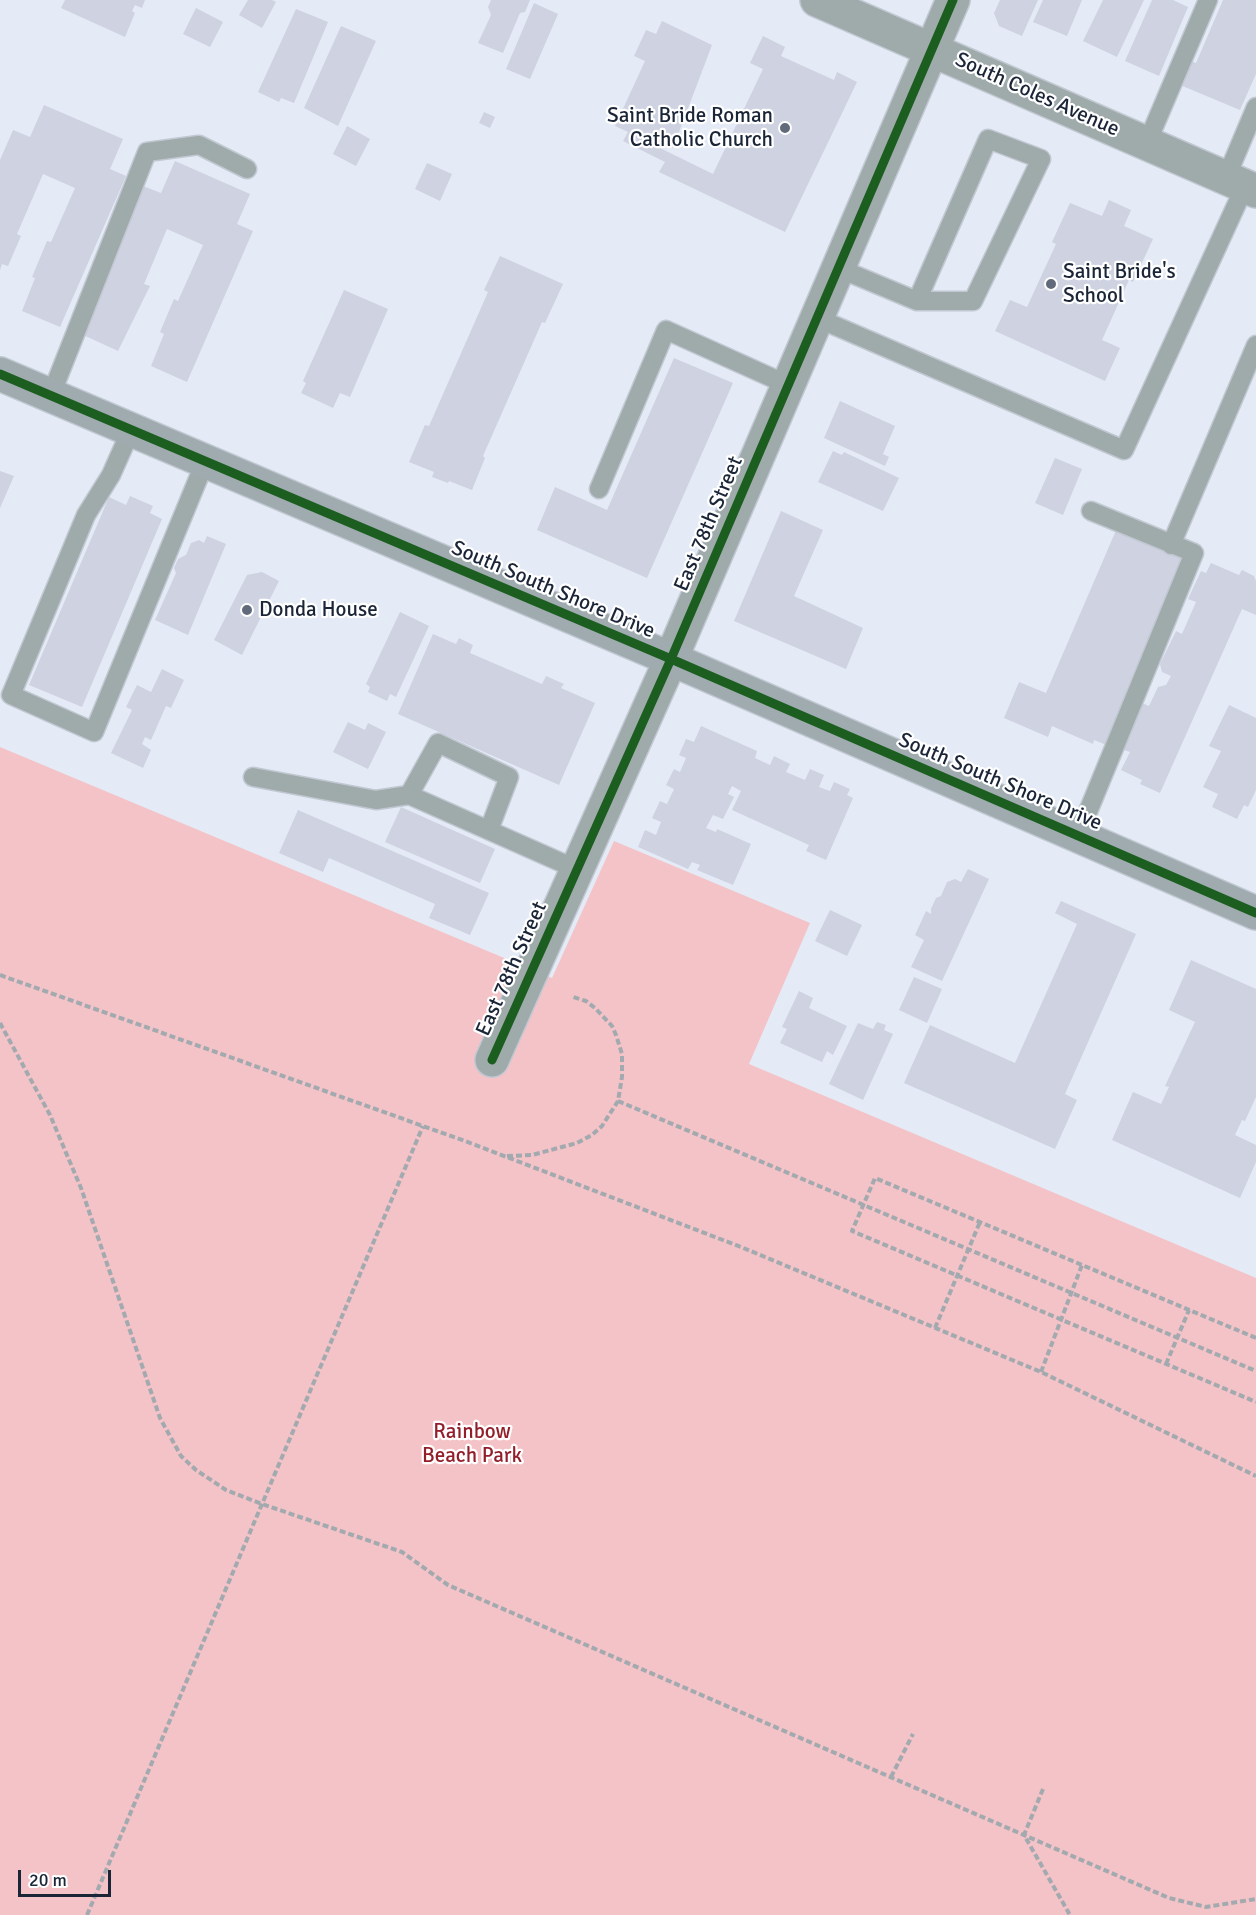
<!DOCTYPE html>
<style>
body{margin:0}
#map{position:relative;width:1256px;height:1915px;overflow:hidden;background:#e4ebf6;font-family:Signika,sans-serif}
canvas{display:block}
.scale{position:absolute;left:18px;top:1870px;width:93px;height:27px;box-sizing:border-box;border:3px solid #1a2537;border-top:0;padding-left:8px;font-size:18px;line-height:21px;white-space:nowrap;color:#1a2537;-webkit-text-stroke:4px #fff;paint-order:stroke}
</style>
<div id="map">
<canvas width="1256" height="1915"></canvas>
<div class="scale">20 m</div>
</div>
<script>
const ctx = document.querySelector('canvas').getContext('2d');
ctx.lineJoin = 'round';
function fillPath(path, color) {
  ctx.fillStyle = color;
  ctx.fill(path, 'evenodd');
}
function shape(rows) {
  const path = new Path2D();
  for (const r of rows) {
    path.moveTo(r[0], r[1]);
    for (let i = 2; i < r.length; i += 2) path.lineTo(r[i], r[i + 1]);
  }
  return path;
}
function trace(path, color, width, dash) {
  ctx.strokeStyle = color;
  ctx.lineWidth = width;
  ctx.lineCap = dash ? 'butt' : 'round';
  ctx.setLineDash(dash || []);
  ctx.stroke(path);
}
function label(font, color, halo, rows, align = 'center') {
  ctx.font = font + ' Signika,sans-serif';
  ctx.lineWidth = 4.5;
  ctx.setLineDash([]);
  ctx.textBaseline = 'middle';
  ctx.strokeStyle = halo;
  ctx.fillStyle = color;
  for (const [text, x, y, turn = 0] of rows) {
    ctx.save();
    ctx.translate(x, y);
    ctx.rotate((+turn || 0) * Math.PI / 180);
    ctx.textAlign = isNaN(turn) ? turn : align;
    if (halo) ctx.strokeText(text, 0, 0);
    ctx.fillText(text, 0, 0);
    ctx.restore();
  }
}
const green = shape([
 [0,747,552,978,614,841,810,923,749,1064,1256,1278,1256,1915,0,1915]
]);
const building = shape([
 [65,0,145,0,142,8,135,5,132,11,135,13,125,37,61,8],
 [248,0,272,0,276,2,262,28,239,15],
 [491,0,530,0,525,12,520,13,503,53,478,43,491,15,488,7],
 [1000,0,1038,0,1022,36,999,26,994,13],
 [1043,0,1082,0,1067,36,1033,22],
 [1103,0,1144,0,1117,57,1083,41],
 [1152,0,1173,0,1188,7,1159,76,1125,61],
 [1223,0,1256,0,1256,74,1240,110,1180,85,1191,61,1196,63],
 [534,3,558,14,530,79,506,69],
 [196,8,223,22,210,47,183,34],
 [296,9,328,22,294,103,281,98,279,102,258,92],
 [662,21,712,45,673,148,660,142,658,147,713,174,763,69,750,63,763,36,785,47,781,56,834,80,837,72,857,82,785,232,659,172,665,162,623,141,628,132,615,126,645,61,634,56,646,30,656,34],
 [341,26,376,41,338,126,304,108],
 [44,105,123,139,110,169,126,176,60,327,22,311,35,278,32,277,47,241,51,242,75,188,43,174,17,234,21,236,8,266,2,264,0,270,0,160,13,130,30,137],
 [484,112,495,117,490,128,479,123],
 [347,126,370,139,356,166,333,154],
 [175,161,250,194,237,224,253,231,187,382,151,366,164,334,160,332,174,299,178,301,203,245,167,229,144,284,150,286,118,351,79,333,143,186,161,193],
 [427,163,452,174,440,201,415,189],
 [1109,200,1131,210,1124,226,1153,239,1133,282,1129,280,1102,340,1120,348,1105,381,995,331,1010,300,1027,307,1056,244,1052,242,1070,203,1102,216],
 [500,256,563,284,545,323,542,322,483,456,485,458,472,490,449,481,448,483,432,477,434,472,409,462,425,425,429,426,488,292,484,290],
 [344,290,388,309,350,397,340,393,333,408,301,393,306,383,303,381],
 [674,358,733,383,647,578,537,530,555,487,607,510],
 [840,401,895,426,883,454,889,457,885,466,824,438],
 [833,451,842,455,844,452,899,478,883,511,818,482],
 [1055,458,1082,469,1063,515,1035,503],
 [0,471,14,476,0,508],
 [130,496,153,506,150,513,162,519,82,707,29,685,109,497,126,505],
 [781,511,823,530,794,596,863,628,846,669,734,621],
 [1117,528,1183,557,1127,689,1138,693,1114,748,1094,740,1093,744,1052,726,1048,737,1004,718,1019,682,1046,693],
 [207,536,226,544,188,635,155,620,176,573,174,568,178,559,186,555,191,543,199,540,204,543],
 [1211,563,1239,575,1242,570,1254,576,1256,581,1256,615,1242,609,1160,793,1140,784,1142,780,1121,770,1130,752,1121,749,1142,703,1149,706,1158,687,1166,685,1171,676,1162,672,1160,664,1176,631,1182,634,1196,602,1188,599,1201,571,1206,573],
 [262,572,279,581,242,655,214,640,247,575],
 [400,612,429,626,396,697,390,694,387,701,368,692,370,687,366,684],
 [433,634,456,644,459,638,473,645,470,653,542,684,546,676,564,684,561,688,595,703,559,785,398,714],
 [162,669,184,680,171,708,166,706,151,740,145,737,142,744,151,750,143,768,111,753,132,710,126,707,137,685,151,692],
 [1229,705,1256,718,1256,790,1248,807,1244,805,1237,819,1212,807,1218,794,1203,787,1221,751,1209,746],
 [348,722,365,730,368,723,386,732,368,769,333,752],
 [701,726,757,751,755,758,757,759,770,765,774,756,790,764,786,772,805,780,810,769,824,775,819,787,830,791,834,782,850,789,847,795,853,798,826,860,806,851,809,845,732,810,741,791,732,786,728,794,734,797,723,819,713,815,706,828,716,832,717,829,751,844,733,885,697,870,700,865,692,862,688,869,638,847,645,830,656,835,661,822,652,818,660,801,667,804,674,789,666,785,674,769,680,772,686,758,679,755,686,739,694,742],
 [401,807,495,849,480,883,385,842],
 [298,810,489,893,470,935,429,918,435,904,329,858,323,872,279,853],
 [968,869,989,879,942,981,911,967,924,940,915,935,926,911,931,914,931,909,936,898,941,896,947,882,955,879,961,882],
 [1061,901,1136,934,1065,1094,1077,1100,1055,1149,904,1083,930,1025,1015,1063,1077,924,1055,913],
 [830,910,862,925,847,956,815,941],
 [1191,960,1256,989,1256,1097,1245,1121,1242,1120,1235,1135,1256,1145,1256,1162,1240,1198,1112,1140,1133,1092,1161,1104,1169,1087,1165,1086,1195,1022,1169,1010],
 [914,977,942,989,927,1023,899,1010],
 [799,991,813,998,809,1008,847,1026,833,1055,827,1051,822,1062,780,1043,787,1029,782,1027],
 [877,1022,886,1025,884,1030,893,1034,863,1100,829,1084,858,1023,873,1029]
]);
const path = shape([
 [0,975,465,1141,741,1247,1041,1372,1256,1476],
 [0,1023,50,1115,81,1188,160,1418,181,1456,196,1470,226,1490,262,1504,402,1552,448,1585,1169,1898,1206,1907,1256,1899],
 [618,1101,1256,1371],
 [507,1156,532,1155,577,1143,592,1135,602,1126,618,1101,622,1077,622,1054,616,1035,612,1026,595,1008,586,1001,573,997],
 [935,1328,980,1222],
 [1256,1338,875,1178,852,1231,1256,1402],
 [1166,1364,1189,1310],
 [1041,1372,1082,1265],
 [891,1777,913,1734],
 [1043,1789,1024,1835,1070,1915],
 [87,1915,423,1126]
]);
const service = shape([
 [1147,143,1208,0],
 [1226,178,1256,107],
 [838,268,917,301,988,139,1041,159,973,301,917,301],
 [817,318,1124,450,1245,186],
 [51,395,147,152,199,145,247,169],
 [131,430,111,475,86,515,11,695,94,732,205,462],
 [599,489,666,330,788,385],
 [1171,545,1256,345],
 [253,777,376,800,409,795],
 [489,830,509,777,438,743,409,795,576,869],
 [1078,836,1194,553,1091,511]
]);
const minor = shape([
 [817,0,1256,191],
 [492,1060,671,659,953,0]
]);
const primary = shape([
 [0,374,671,659,1256,913]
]);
const cycleway = shape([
 [0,374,671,659,1256,913],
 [492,1060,671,659,953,0]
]);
const markers = [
 [785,128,6,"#616a7a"],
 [1051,284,6,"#616a7a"],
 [247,610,6,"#616a7a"]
];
const streetNames = [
 ["South Coles Avenue",1037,95,24],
 ["East 78th Street",709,524,-67],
 ["South South Shore Drive",553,590,23],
 ["South South Shore Drive",1000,782,23],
 ["East 78th Street",512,969,-66]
];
const poiNames = [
 ["Saint Bride Roman",773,116,"right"],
 ["Catholic Church",773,140,"right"],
 ["Saint Bride's",1063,272],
 ["School",1063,296],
 ["Donda House",259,610]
];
const parkNames = [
 ["Rainbow",472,1432],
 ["Beach Park",472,1456]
];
fillPath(green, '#f3c3c7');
fillPath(building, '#ced2e1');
trace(service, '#c1c8d2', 21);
trace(minor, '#c1c8d2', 36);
trace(primary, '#c1c8d2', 36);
trace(path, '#a3aaaf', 4, [6, 3]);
trace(service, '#9faaab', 18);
trace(minor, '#9faaab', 33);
trace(primary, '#a0abb0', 33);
trace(cycleway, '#1b5e20', 9);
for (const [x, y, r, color] of markers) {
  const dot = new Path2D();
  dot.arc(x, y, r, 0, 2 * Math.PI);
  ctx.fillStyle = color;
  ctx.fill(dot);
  trace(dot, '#fff', 2);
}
label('21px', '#1a2537', '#fff', streetNames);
label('21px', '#1a2537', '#fff', poiNames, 'left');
label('21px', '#921e2a', '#fff', parkNames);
</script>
